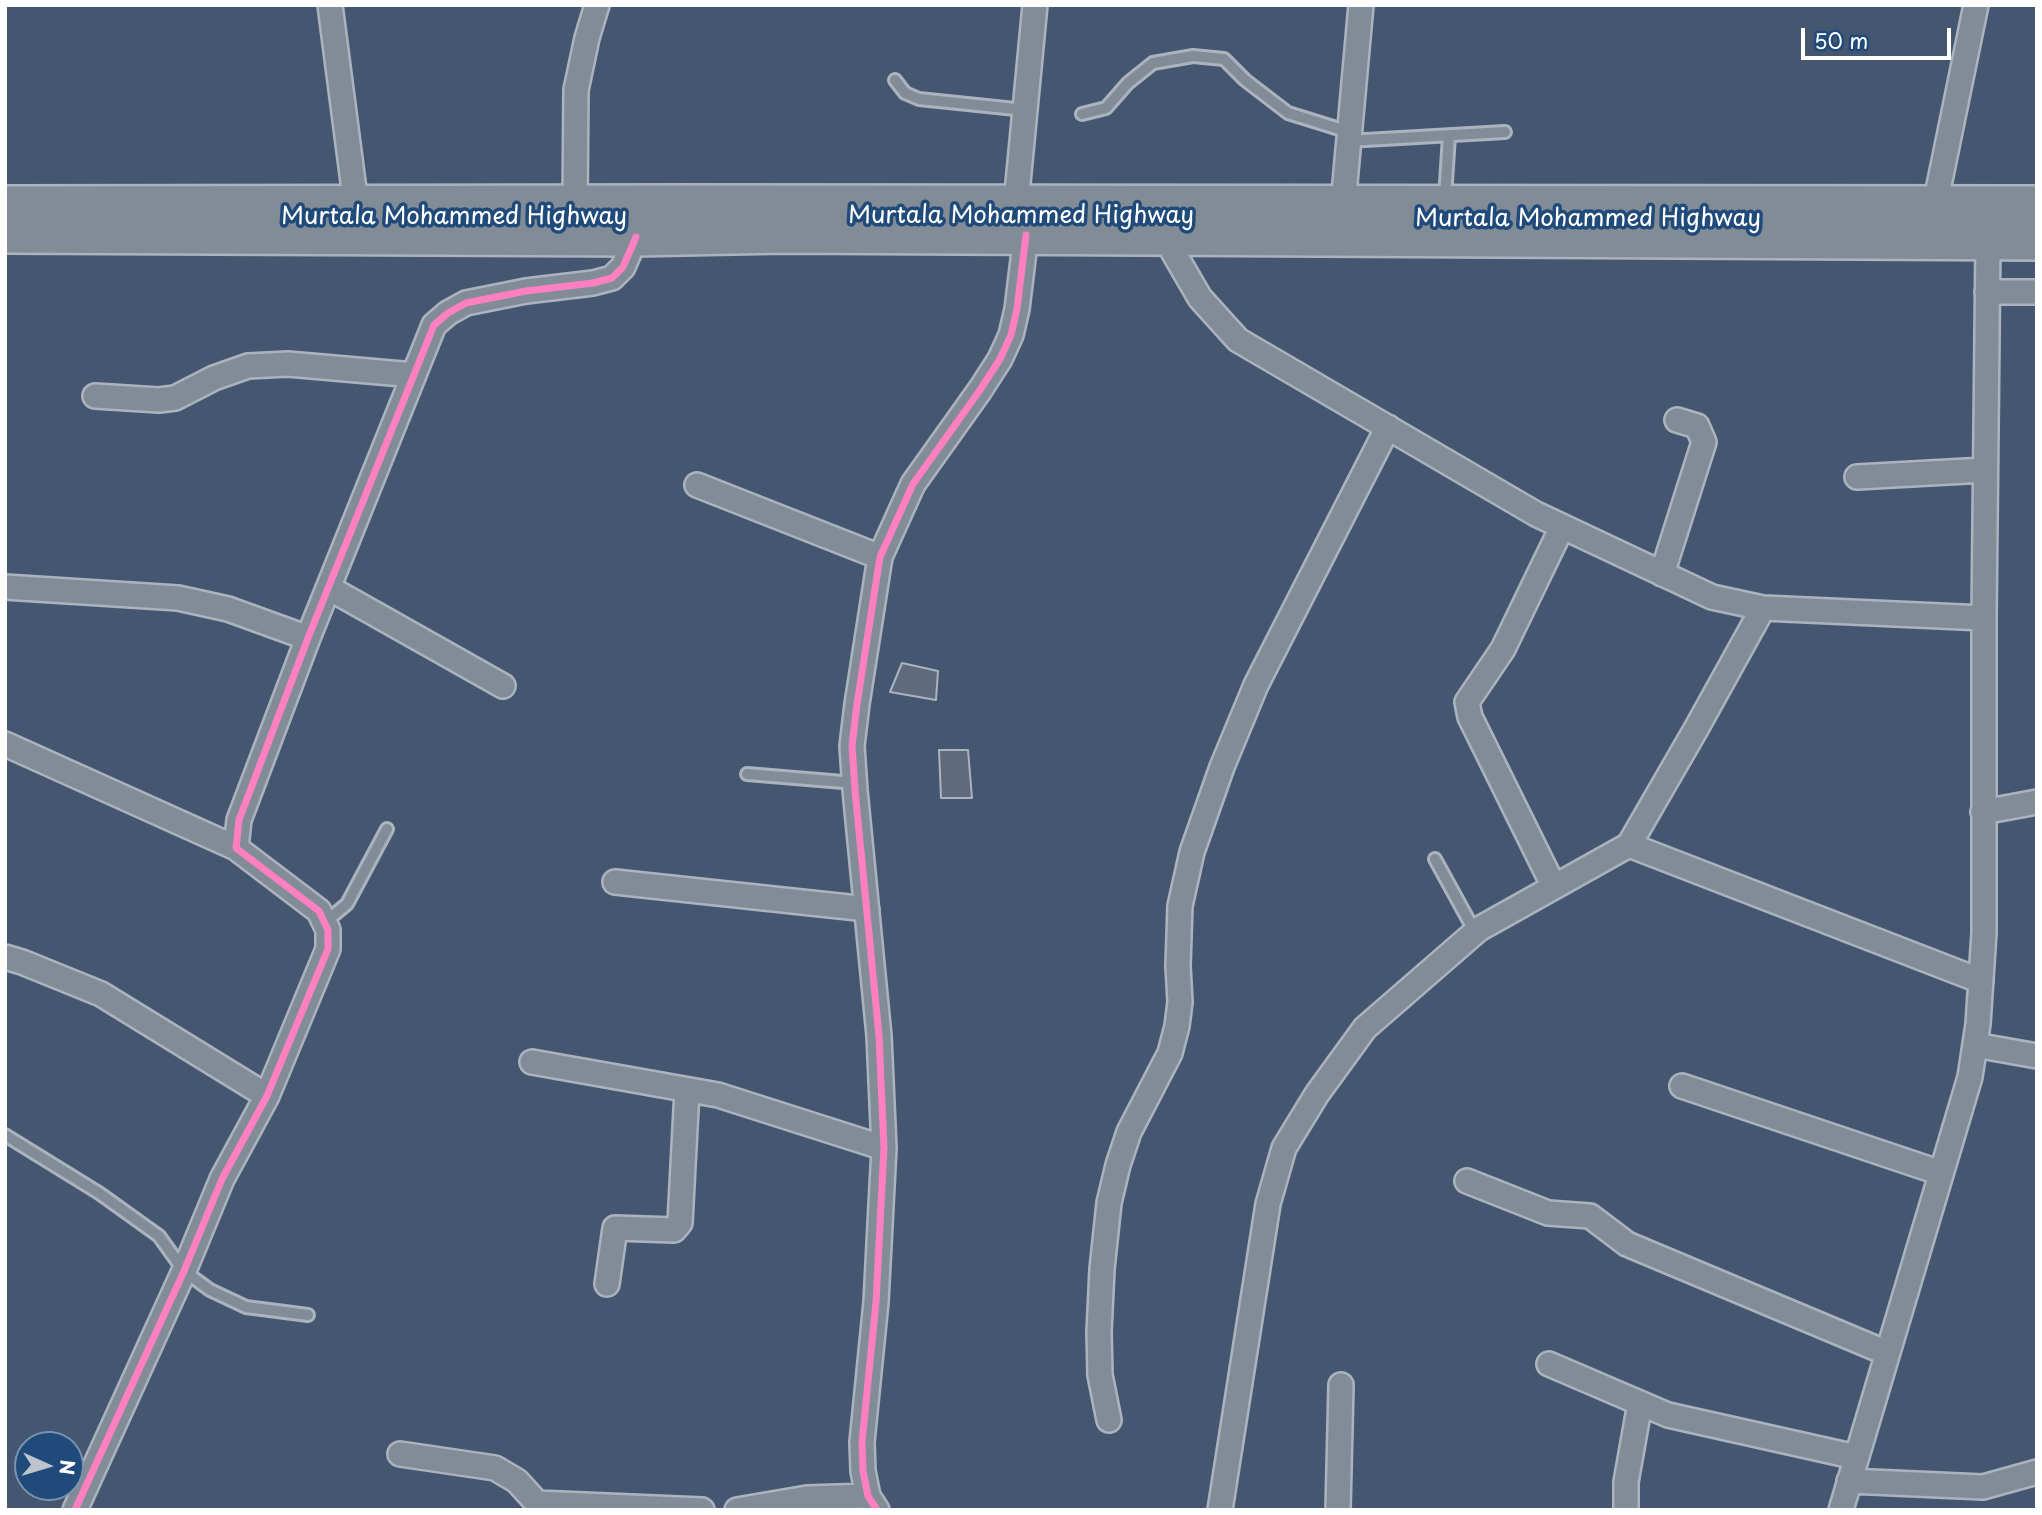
<!DOCTYPE html>
<style>
body{margin:0}
#map{position:relative;width:2042px;height:1515px;overflow:hidden;background:#455770;font-family:"Playpen Sans",sans-serif}
canvas{display:block}
.frame{position:absolute;inset:0;border:7px solid #fff;pointer-events:none}
.north{position:absolute;left:14px;top:1431px;width:70px;height:70px;box-sizing:border-box;background:#1f4a7a;border:2px solid #7992af;border-radius:50%;rotate:94deg;font-size:19px;font-weight:700;line-height:28px;text-align:center;color:#fff}
.north::after{content:'';display:block;margin:auto;width:24px;height:32px;background:#bec4cd;clip-path:polygon(50% 0,100% 100%,50% 72%,0 100%)}
.scale{position:absolute;left:1801px;top:28px;width:150px;height:32px;box-sizing:border-box;border:4px solid #fff;border-top:0;padding-left:9px;font-size:21px;line-height:24px;white-space:nowrap;color:#fff;-webkit-text-stroke:5px #1f4a7a;paint-order:stroke}
</style>
<div id="map">
<canvas width="2042" height="1515"></canvas>
<div class="frame"></div>
<div class="north">N</div>
<div class="scale">50 m</div>
</div>
<script>
const ctx = document.querySelector('canvas').getContext('2d');
ctx.lineJoin = 'round';
function fillPath(path, color) {
  ctx.fillStyle = color;
  ctx.fill(path, 'evenodd');
}
function shape(rows) {
  const path = new Path2D();
  for (const r of rows) {
    path.moveTo(r[0], r[1]);
    for (let i = 2; i < r.length; i += 2) path.lineTo(r[i], r[i + 1]);
  }
  return path;
}
function trace(path, color, width, dash) {
  ctx.strokeStyle = color;
  ctx.lineWidth = width;
  ctx.lineCap = dash ? 'butt' : 'round';
  ctx.setLineDash(dash || []);
  ctx.stroke(path);
}
function label(font, color, halo, rows, align = 'center') {
  ctx.font = font + ' "Playpen Sans",sans-serif';
  ctx.lineWidth = 7;
  ctx.setLineDash([]);
  ctx.textBaseline = 'middle';
  ctx.strokeStyle = halo;
  ctx.fillStyle = color;
  for (const [text, x, y, turn = 0] of rows) {
    ctx.save();
    ctx.translate(x, y);
    ctx.rotate((+turn || 0) * Math.PI / 180);
    ctx.textAlign = isNaN(turn) ? turn : align;
    if (halo) ctx.strokeText(text, 0, 0);
    ctx.fillText(text, 0, 0);
    ctx.restore();
  }
}
const building = shape([
 [902,663,938,671,936,700,890,692,902,663],
 [939,750,968,750,972,798,941,798,939,750]
]);
const service = shape([
 [895,80,905,93,919,99,1025,110],
 [1082,114,1106,108,1128,83,1153,63,1193,56,1224,59,1245,80,1288,113,1349,132],
 [1348,141,1505,132],
 [1445,198,1449,136],
 [747,774,855,783],
 [1435,859,1475,932],
 [324,923,347,904,387,829],
 [5,1135,99,1193,159,1236,184,1271,210,1290,246,1307,308,1315]
]);
const minor = shape([
 [330,5,356,205],
 [575,204,576,90,587,38,597,5],
 [1016,204,1035,5],
 [1343,205,1361,5],
 [1935,205,1976,5],
 [1164,236,1200,298,1238,340,1536,514,1712,597,1763,608,1984,618],
 [1987,292,2037,292],
 [95,396,159,400,175,398,214,378,248,366,288,364,414,375],
 [1857,477,1985,470],
 [697,485,880,557],
 [1662,574,1704,442,1697,426,1677,420],
 [5,587,178,598,228,609,308,638],
 [329,588,503,686],
 [5,744,236,848],
 [1983,812,2037,802],
 [1629,845,1981,981],
 [615,882,867,909],
 [1554,887,1470,717,1467,702,1503,649,1562,527],
 [5,957,22,962,101,994,267,1096],
 [1975,1045,2037,1056],
 [532,1062,718,1095,884,1148],
 [1682,1086,1941,1173],
 [1467,1181,1548,1213,1590,1216,1627,1244,1887,1353],
 [607,1284,615,1228,674,1230,680,1223,687,1090],
 [1549,1364,1668,1415,1856,1457],
 [1109,1420,1100,1375,1099,1332,1102,1269,1109,1203,1118,1165,1129,1132,1170,1053,1177,1026,1180,1002,1178,966,1180,906,1192,852,1222,767,1256,685,1388,427],
 [400,1454,495,1468,517,1481,537,1503,539,1510],
 [1849,1481,1983,1487,2037,1472],
 [537,1503,702,1510],
 [75,1510,184,1271,222,1179,267,1096,328,949,328,930,319,911,236,848,239,820,308,638,434,325,448,313,466,303,526,291,593,283,612,278,623,267,636,237],
 [737,1510,807,1498,868,1496],
 [877,1510,868,1496,863,1471,862,1442,876,1302,884,1148,879,1036,855,790,852,746,857,704,880,557,913,484,980,390,1000,359,1011,335,1017,309,1026,235],
 [1220,1510,1268,1204,1284,1148,1317,1094,1365,1028,1479,929,1629,845,1696,729,1763,608],
 [1338,1510,1341,1385],
 [1626,1510,1626,1482,1640,1403],
 [1841,1510,1970,1077,1978,1024,1984,933,1984,618,1988,241]
]);
const trunk = shape([
 [5,205,680,204,2037,205],
 [5,234,636,237,783,234,2037,241]
]);
const cycleway = shape([
 [75,1510,184,1271,222,1179,267,1096,328,949,328,930,319,911,236,848,239,820,308,638,434,325,448,313,466,303,526,291,593,283,612,278,623,267,636,237],
 [877,1510,868,1496,863,1471,862,1442,876,1302,884,1148,879,1036,855,790,852,746,857,704,880,557,913,484,980,390,1000,359,1011,335,1017,309,1026,235]
]);
const streetNames = [
 ["Murtala Mohammed Highway",1021,216],
 ["Murtala Mohammed Highway",454,217],
 ["Murtala Mohammed Highway",1588,219]
];
fillPath(building, '#606a7d');
trace(building, '#abb3bf', 2);
trace(service, '#abb3bf', 16);
trace(minor, '#abb3bf', 28);
trace(trunk, '#abb3bf', 42);
trace(service, '#828c97', 10);
trace(minor, '#828c97', 23);
trace(trunk, '#828c97', 37);
trace(cycleway, '#ff80c0', 7);
label('24px', '#fff', '#1f4a7a', streetNames);
</script>
